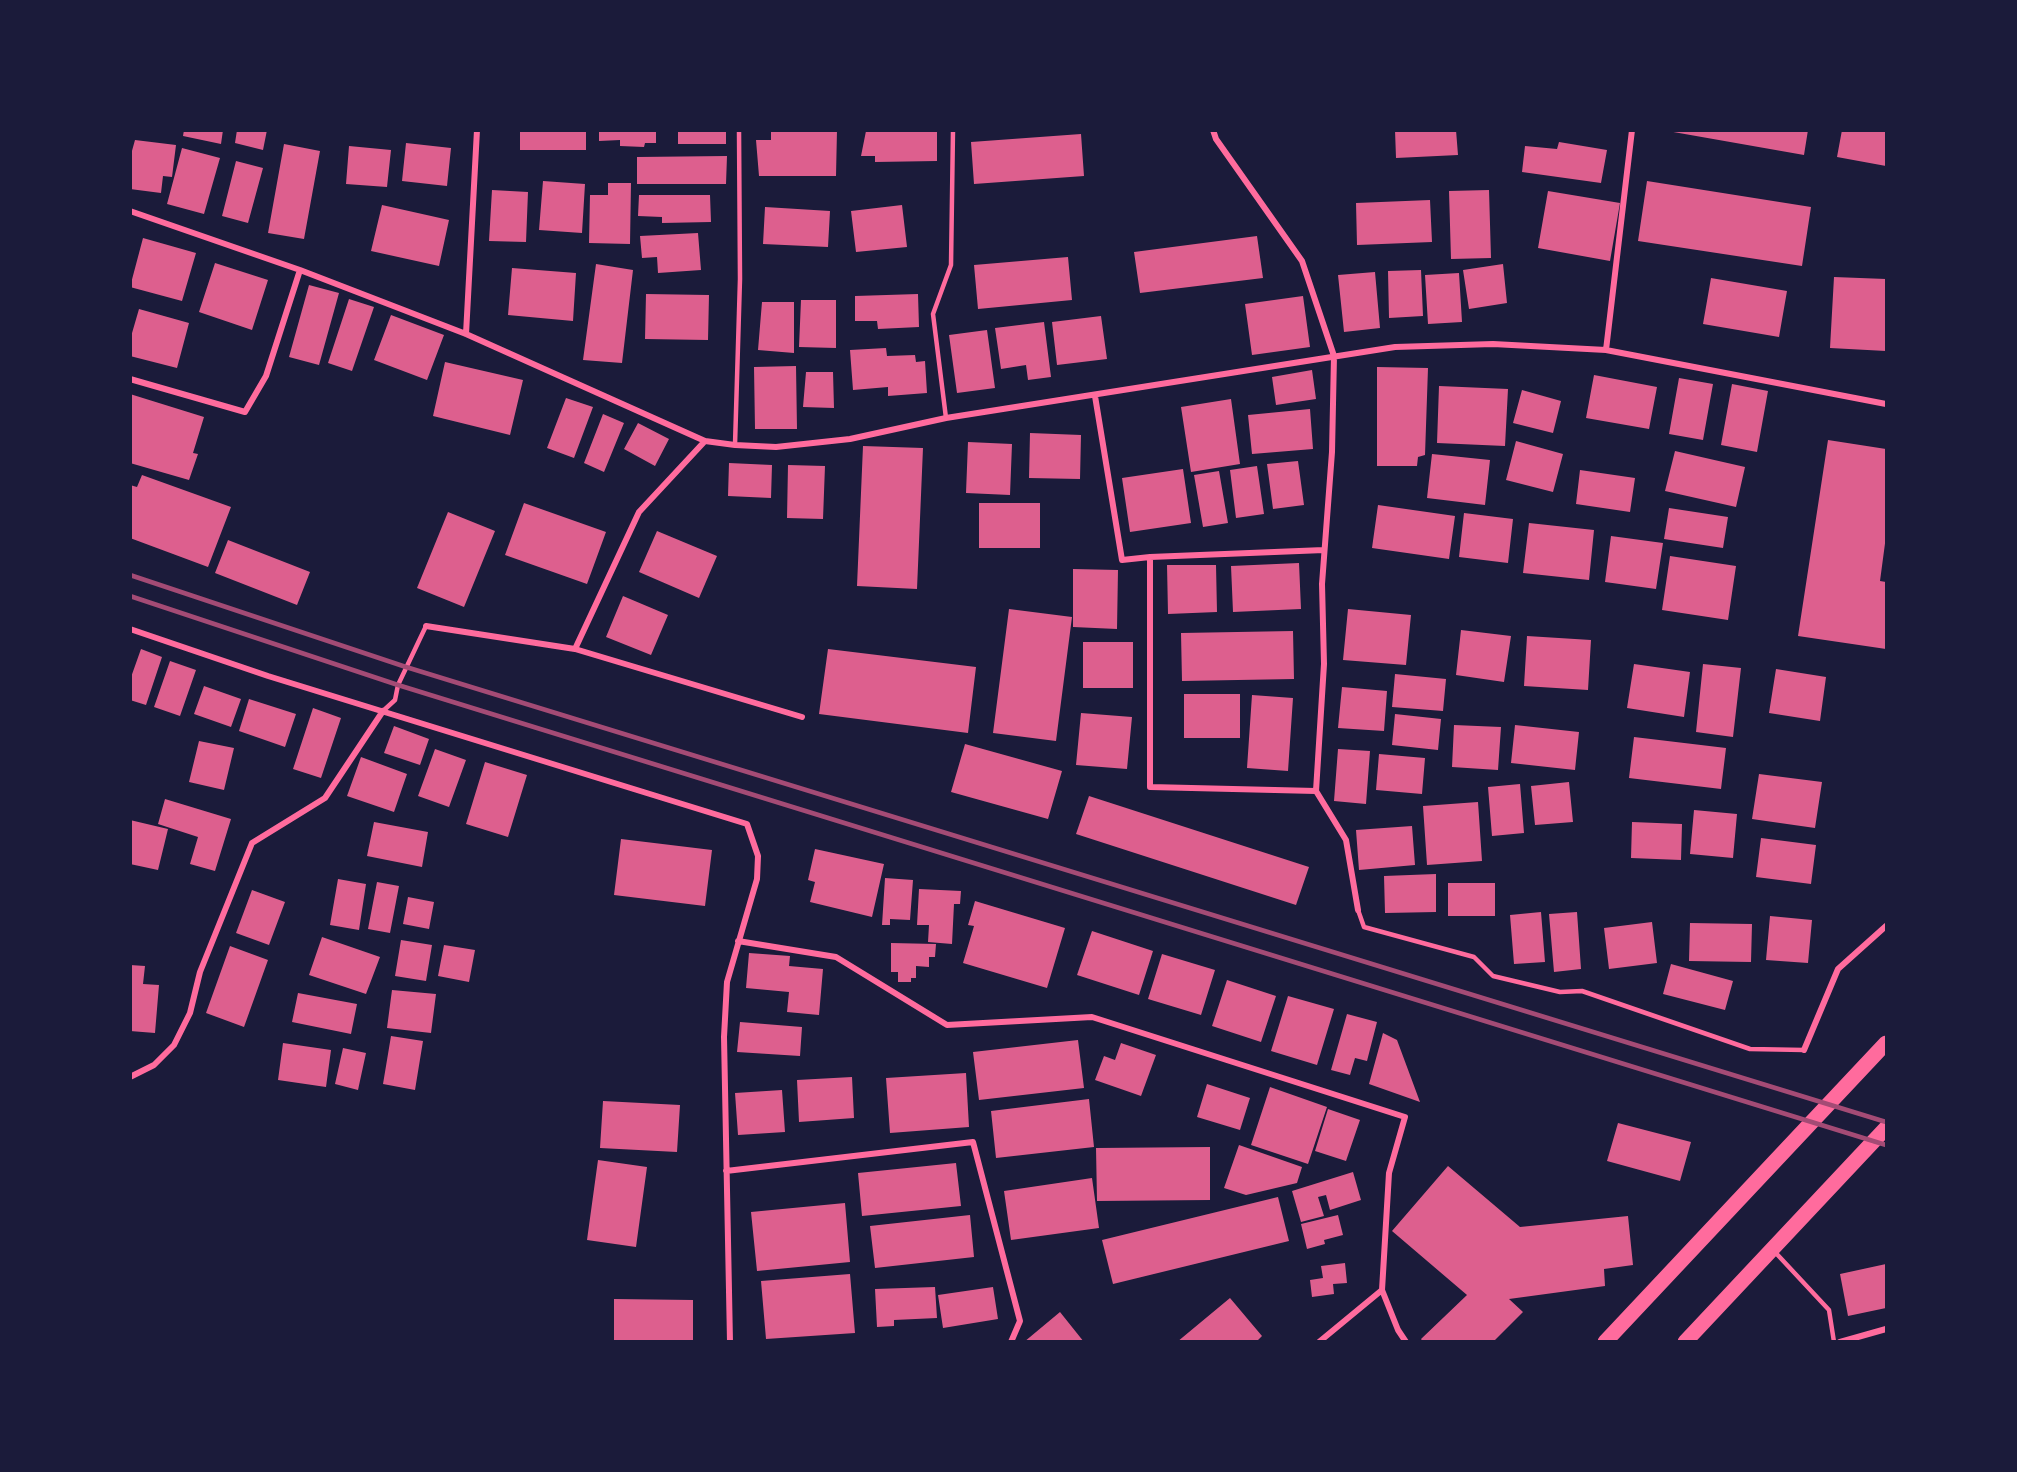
<!DOCTYPE html>
<style>
body{margin:0}
#map{position:relative;width:2017px;height:1472px;overflow:hidden;background:#1b1b3a;font-family:Karla,sans-serif}
canvas{display:block}
.frame{position:absolute;inset:0;border:132px solid #1b1b3a;pointer-events:none}
</style>
<div id="map">
<canvas width="2017" height="1472"></canvas>
<div class="frame"></div>
</div>
<script>
const ctx = document.querySelector('canvas').getContext('2d');
ctx.lineJoin = 'round';
function fillPath(path, color) {
  ctx.fillStyle = color;
  ctx.fill(path, 'evenodd');
}
function shape(rows) {
  const path = new Path2D();
  for (const r of rows) {
    path.moveTo(r[0], r[1]);
    for (let i = 2; i < r.length; i += 2) path.lineTo(r[i], r[i + 1]);
  }
  return path;
}
function trace(path, color, width, dash) {
  ctx.strokeStyle = color;
  ctx.lineWidth = width;
  ctx.lineCap = dash ? 'butt' : 'round';
  ctx.setLineDash(dash || []);
  ctx.stroke(path);
}
const building = shape([
 [184,130,223,130,221,144,183,136],
 [237,130,267,130,263,150,235,143],
 [520,130,586,130,586,150,520,150],
 [599,130,656,130,656,143,645,143,644,147,620,146,620,140,599,141],
 [678,130,726,130,726,144,678,144],
 [771,130,837,130,836,176,759,176,756,140,771,140],
 [937,130,937,161,875,162,875,156,861,156,866,131],
 [1395,130,1456,130,1458,155,1396,158],
 [1662,130,1808,130,1804,155],
 [1842,130,1886,130,1886,166,1837,157],
 [1081,134,1084,176,974,184,971,142],
 [135,140,176,145,172,177,163,176,161,193,130,189,130,158],
 [1559,142,1607,150,1601,183,1522,172,1525,146,1557,149],
 [406,143,451,148,447,186,402,181],
 [284,144,320,151,304,239,268,233],
 [349,146,391,150,387,187,346,184],
 [182,148,220,158,204,214,167,204],
 [727,156,726,184,637,184,637,157],
 [236,161,263,168,248,223,222,216],
 [543,181,585,184,582,233,539,230],
 [1647,181,1811,207,1802,266,1638,241],
 [608,183,631,183,630,244,589,243,590,195,608,195],
 [492,190,528,192,526,242,489,241],
 [1489,190,1491,258,1451,259,1449,191],
 [1548,191,1620,203,1610,261,1538,248],
 [639,195,710,195,711,222,662,223,662,217,638,216],
 [1430,200,1432,242,1357,245,1356,203],
 [382,205,449,220,439,266,371,251],
 [902,205,907,247,856,252,851,211],
 [765,207,830,211,828,247,763,244],
 [698,233,701,270,658,273,657,257,642,258,640,236],
 [1257,236,1263,278,1140,293,1134,252],
 [143,238,196,253,182,301,130,287],
 [1068,257,1072,300,978,309,974,265],
 [215,263,268,280,252,330,199,312],
 [596,264,633,270,622,363,583,360],
 [1503,264,1507,303,1469,309,1463,270],
 [512,268,576,273,573,321,508,315],
 [1421,270,1423,316,1389,318,1388,271],
 [1375,272,1380,328,1344,332,1338,275],
 [1459,273,1462,322,1428,324,1425,275],
 [1834,277,1886,279,1886,351,1830,348],
 [1711,278,1787,291,1779,337,1703,324],
 [309,285,339,293,319,365,289,357],
 [646,294,709,295,708,340,645,339],
 [918,294,919,327,878,329,877,321,855,321,855,296],
 [1303,296,1310,347,1252,355,1245,304],
 [349,299,374,307,352,371,328,363],
 [801,300,836,300,836,348,799,347],
 [762,302,794,302,794,353,758,350],
 [139,309,189,323,177,368,130,356,130,340],
 [391,315,444,335,427,380,374,360],
 [1101,316,1107,359,1057,365,1052,322],
 [1044,322,1051,377,1028,380,1026,365,1001,369,995,328],
 [987,330,995,388,957,393,949,335],
 [886,348,887,356,915,355,916,362,925,361,927,393,888,396,888,387,853,390,850,350],
 [445,362,523,380,510,435,433,416],
 [796,366,797,429,755,429,754,367],
 [1377,367,1428,368,1425,455,1418,457,1417,466,1377,466],
 [1312,370,1316,399,1276,405,1272,377],
 [806,372,833,372,834,408,803,407],
 [1594,375,1657,387,1649,429,1586,418],
 [1679,378,1713,384,1703,440,1669,434],
 [1732,384,1768,391,1757,452,1721,445],
 [1439,386,1508,389,1505,446,1437,443],
 [1522,390,1561,401,1553,433,1513,423],
 [130,394,204,417,193,453,198,454,189,480,130,463],
 [566,398,593,407,574,458,547,448],
 [1231,399,1240,464,1191,472,1181,407],
 [1310,409,1313,449,1252,454,1248,415],
 [603,414,624,423,604,472,584,463],
 [638,423,669,439,655,466,624,449],
 [1030,433,1081,435,1080,479,1029,478],
 [1828,440,1886,449,1886,536,1880,581,1886,582,1886,649,1798,636],
 [1516,441,1563,454,1553,492,1506,480],
 [968,442,1012,444,1010,495,966,493],
 [863,446,923,448,917,589,857,586],
 [1675,451,1745,467,1736,507,1665,491],
 [1432,454,1490,460,1485,505,1427,498],
 [1298,461,1304,505,1273,509,1267,464],
 [729,463,772,465,771,498,728,496],
 [788,465,825,466,823,519,787,518],
 [1257,466,1264,514,1236,518,1230,470],
 [1183,469,1191,523,1130,532,1122,478],
 [1580,470,1635,478,1630,512,1576,504],
 [1219,471,1228,523,1203,527,1194,475],
 [142,475,231,507,208,567,130,538,130,485,137,487],
 [524,503,606,532,587,584,505,555],
 [979,503,1040,503,1040,548,979,548],
 [1378,505,1455,516,1449,559,1372,548],
 [1669,508,1728,517,1723,548,1664,539],
 [448,512,495,531,464,607,417,588],
 [1464,513,1513,519,1508,563,1459,557],
 [1529,523,1594,530,1589,580,1523,573],
 [657,531,717,556,699,598,639,572],
 [1611,536,1663,543,1656,589,1605,582],
 [228,540,310,572,297,605,215,573],
 [1670,556,1736,566,1728,620,1662,610],
 [1299,563,1301,609,1233,612,1231,566],
 [1167,565,1216,565,1217,612,1168,614],
 [1073,569,1118,570,1117,629,1073,627],
 [623,596,668,615,651,655,606,637],
 [1009,609,1072,617,1056,741,993,733],
 [1348,609,1411,615,1406,665,1343,660],
 [1461,630,1511,636,1504,682,1456,675],
 [1293,631,1294,679,1182,681,1181,633],
 [1527,636,1591,640,1588,690,1524,686],
 [1083,642,1133,642,1133,688,1083,688],
 [141,649,162,657,146,705,130,700,130,680],
 [828,649,976,667,968,733,819,714],
 [170,661,196,670,180,716,154,707],
 [1634,664,1690,672,1684,717,1627,708],
 [1703,664,1741,668,1733,737,1696,732],
 [1776,669,1826,677,1820,721,1769,713],
 [1395,674,1446,679,1443,711,1392,707],
 [204,686,241,699,231,727,194,714],
 [1342,687,1387,691,1384,731,1338,728],
 [1184,694,1240,694,1240,738,1184,738],
 [1252,695,1293,698,1288,771,1247,768],
 [249,699,296,714,285,747,239,731],
 [313,708,341,718,321,778,293,769],
 [1081,713,1132,717,1127,769,1076,765],
 [1395,714,1441,719,1438,750,1392,745],
 [1454,725,1501,727,1498,770,1452,767],
 [1515,725,1579,732,1575,770,1511,763],
 [394,726,429,739,420,765,384,753],
 [1634,737,1726,748,1721,789,1629,778],
 [199,741,234,748,224,790,189,782],
 [965,744,1062,771,1048,819,951,792],
 [435,749,466,760,449,807,418,796],
 [1338,749,1370,751,1366,804,1334,801],
 [1379,754,1425,758,1422,794,1376,790],
 [361,757,407,774,394,812,347,796],
 [485,762,527,775,508,837,466,824],
 [1759,774,1822,782,1815,828,1752,819],
 [1569,782,1573,822,1535,825,1531,786],
 [1520,784,1524,833,1492,836,1488,787],
 [1089,796,1309,867,1296,905,1076,834],
 [165,799,231,819,215,871,190,864,198,837,158,824],
 [1478,802,1482,861,1427,865,1423,806],
 [1694,810,1737,814,1733,858,1690,854],
 [130,820,168,829,158,870,130,864],
 [374,822,428,832,422,867,367,856],
 [1632,822,1682,824,1681,860,1631,858],
 [1412,826,1415,865,1359,870,1356,830],
 [1761,838,1816,845,1811,884,1756,877],
 [621,839,712,850,705,906,614,895],
 [815,849,884,864,872,917,810,902,815,882,808,880],
 [1436,874,1436,912,1385,913,1384,876],
 [885,878,913,880,910,920,890,919,890,925,882,925],
 [338,879,366,884,359,930,330,925],
 [377,882,399,886,390,933,368,929],
 [1448,883,1495,883,1495,916,1448,916],
 [919,889,961,891,960,904,954,904,952,944,928,942,929,925,917,925],
 [252,890,285,902,269,945,236,933],
 [408,897,434,902,429,929,403,924],
 [975,901,1065,928,1047,988,963,963,974,926,968,925],
 [1541,912,1545,962,1514,964,1510,915],
 [1577,912,1581,969,1554,972,1549,914],
 [1770,916,1812,920,1808,963,1766,960],
 [1652,922,1657,963,1609,969,1604,928],
 [1690,923,1752,924,1751,962,1689,961],
 [1092,931,1153,951,1139,995,1077,975],
 [322,937,380,957,366,994,309,975],
 [401,940,432,945,426,981,395,976],
 [891,943,936,944,935,957,929,957,929,967,916,966,916,978,911,978,911,982,898,982,898,972,891,972],
 [444,945,475,950,469,982,438,976],
 [230,946,268,960,244,1027,206,1013],
 [749,953,790,956,789,966,823,969,819,1015,787,1012,789,992,746,988],
 [1162,954,1215,970,1201,1015,1148,999],
 [1671,964,1733,981,1725,1010,1663,994],
 [130,965,145,966,143,984,159,985,155,1033,130,1031],
 [1227,980,1276,996,1261,1042,1212,1026],
 [392,990,436,994,431,1033,387,1028],
 [298,993,357,1004,351,1034,292,1022],
 [1288,996,1334,1009,1317,1065,1271,1051],
 [1347,1014,1377,1022,1367,1061,1355,1058,1350,1075,1331,1070],
 [740,1022,802,1027,800,1056,737,1052],
 [1383,1033,1397,1040,1420,1102,1369,1084],
 [391,1036,423,1041,415,1090,383,1084],
 [1078,1040,1084,1088,979,1100,973,1052],
 [283,1043,331,1050,326,1087,278,1080],
 [1121,1043,1156,1055,1141,1096,1095,1080,1104,1056,1115,1060],
 [343,1048,366,1053,358,1090,335,1084],
 [966,1073,969,1127,890,1133,886,1078],
 [852,1077,854,1118,799,1122,797,1080],
 [1207,1084,1250,1098,1240,1130,1197,1117],
 [1270,1087,1327,1107,1308,1164,1251,1145],
 [782,1090,785,1132,738,1135,735,1093],
 [1089,1099,1094,1147,996,1158,991,1111],
 [603,1101,680,1105,677,1152,600,1148],
 [1328,1109,1360,1120,1346,1161,1315,1151],
 [1618,1123,1691,1142,1680,1181,1607,1161],
 [1239,1145,1302,1167,1297,1183,1246,1195,1224,1188],
 [1210,1147,1210,1200,1097,1201,1096,1148],
 [598,1160,647,1167,636,1247,587,1240],
 [956,1163,961,1206,862,1216,858,1173],
 [1448,1166,1520,1227,1628,1216,1633,1265,1604,1269,1605,1286,1509,1299,1523,1312,1493,1342,1423,1342,1421,1339,1467,1295,1392,1231],
 [1353,1172,1361,1200,1330,1210,1326,1195,1318,1197,1324,1216,1301,1222,1292,1191],
 [1092,1178,1099,1228,1011,1240,1004,1191],
 [1278,1197,1289,1241,1113,1284,1102,1240],
 [845,1203,850,1262,757,1271,751,1212],
 [970,1215,974,1257,875,1268,870,1226],
 [1338,1215,1343,1235,1324,1240,1325,1244,1307,1249,1301,1224],
 [1345,1263,1347,1283,1333,1284,1334,1294,1312,1297,1310,1280,1323,1278,1321,1266],
 [1886,1264,1886,1308,1848,1316,1840,1274],
 [850,1274,855,1333,766,1339,761,1281],
 [935,1287,937,1318,894,1320,894,1326,877,1327,875,1289],
 [993,1287,998,1319,943,1328,938,1295],
 [1230,1298,1262,1336,1256,1342,1177,1342],
 [614,1299,693,1300,693,1342,614,1342],
 [1060,1312,1084,1342,1024,1342]
]);
const service = shape([
 [946,418,933,314,951,265,953,130],
 [735,445,740,279,739,130],
 [383,711,395,700,398,685,426,626],
 [1358,910,1364,927,1474,957,1493,976,1560,992,1582,991,1750,1049,1804,1050],
 [1774,1251,1829,1310,1834,1342]
]);
const minor = shape([
 [1213,130,1216,139,1302,261,1334,356,1332,452,1322,584,1324,664,1316,791,1346,840,1358,910],
 [130,211,300,270,466,334,705,441,735,445,776,447,850,439,946,418,1395,347,1493,344,1606,350,1886,404],
 [466,334,477,130],
 [1606,350,1632,130],
 [130,379,245,412,266,376,300,270],
 [1095,396,1122,560,1150,557,1324,550],
 [1150,557,1150,787,1316,791],
 [426,626,575,649,639,512,705,441],
 [130,629,268,676,747,824,758,856,757,879,727,982,724,1037,730,1342],
 [575,649,802,717],
 [738,941,836,957,947,1025,1092,1017,1405,1117,1389,1173,1382,1290,1398,1330,1406,1342],
 [1804,1050,1838,969,1886,926],
 [130,1077,154,1065,174,1045,190,1013,200,972,252,843,325,798,383,711],
 [726,1171,973,1142,1020,1321,1011,1342],
 [1319,1342,1382,1290],
 [1840,1342,1886,1329]
]);
const primary = shape([
 [1605,1342,1886,1043],
 [1685,1342,1886,1128]
]);
const rail = shape([
 [130,575,406,667,1886,1122],
 [130,596,398,685,1886,1145]
]);
fillPath(building, '#dd5f8e');
trace(service, '#ff6b9d', 4.5);
trace(minor, '#ff6b9d', 6);
trace(primary, '#ff6b9d', 15);
trace(rail, '#a44b75', 4.5);
</script>
